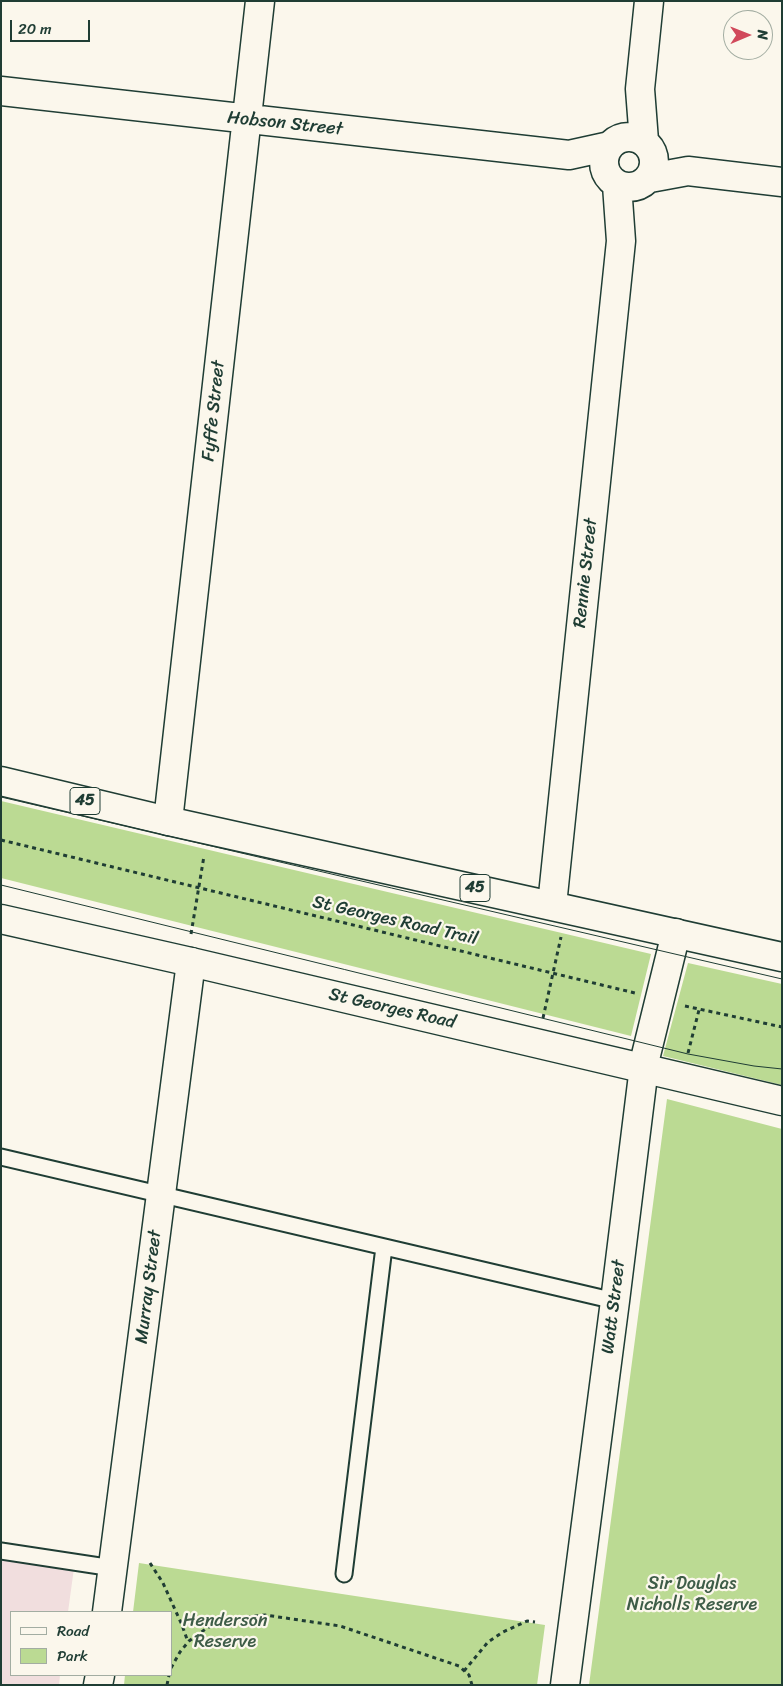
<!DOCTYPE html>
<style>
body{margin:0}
#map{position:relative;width:783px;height:1686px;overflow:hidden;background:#fbf7ec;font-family:Sriracha,sans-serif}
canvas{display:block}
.frame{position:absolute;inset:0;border:2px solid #1f3d34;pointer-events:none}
.legend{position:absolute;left:10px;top:1611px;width:162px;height:65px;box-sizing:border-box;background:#fbf7ec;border:1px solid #a3ada2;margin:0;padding:6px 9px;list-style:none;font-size:15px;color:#1f3d34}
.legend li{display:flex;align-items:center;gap:10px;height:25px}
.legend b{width:25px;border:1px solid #a3ada2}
.north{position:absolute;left:723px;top:10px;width:50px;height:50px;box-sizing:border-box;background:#fbf7ec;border:1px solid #a3ada2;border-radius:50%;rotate:89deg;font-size:14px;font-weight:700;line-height:20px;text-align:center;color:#1f3d34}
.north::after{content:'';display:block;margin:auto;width:18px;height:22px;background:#d1495b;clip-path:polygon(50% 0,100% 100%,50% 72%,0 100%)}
.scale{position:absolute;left:10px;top:20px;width:80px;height:22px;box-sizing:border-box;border:2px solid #1f3d34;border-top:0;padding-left:6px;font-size:15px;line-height:18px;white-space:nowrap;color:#1f3d34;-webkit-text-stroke:4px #fbf7ec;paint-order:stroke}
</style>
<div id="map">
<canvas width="783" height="1686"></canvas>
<div class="frame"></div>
<ul class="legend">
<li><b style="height:6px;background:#fbf7ec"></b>Road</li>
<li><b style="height:14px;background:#bbda93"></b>Park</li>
</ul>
<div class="north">N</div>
<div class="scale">20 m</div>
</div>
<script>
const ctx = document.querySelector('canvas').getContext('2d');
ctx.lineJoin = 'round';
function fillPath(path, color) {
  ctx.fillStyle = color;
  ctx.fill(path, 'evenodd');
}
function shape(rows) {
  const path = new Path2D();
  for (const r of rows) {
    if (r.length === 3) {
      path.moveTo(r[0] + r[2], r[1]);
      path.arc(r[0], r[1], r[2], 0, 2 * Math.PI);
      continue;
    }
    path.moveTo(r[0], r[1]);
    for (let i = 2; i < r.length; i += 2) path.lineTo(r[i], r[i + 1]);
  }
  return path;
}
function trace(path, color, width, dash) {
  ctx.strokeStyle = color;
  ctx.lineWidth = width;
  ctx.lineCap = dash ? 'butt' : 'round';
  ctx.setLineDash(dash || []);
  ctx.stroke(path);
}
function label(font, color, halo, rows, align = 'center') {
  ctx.font = font + ' Sriracha,sans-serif';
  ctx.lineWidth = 4.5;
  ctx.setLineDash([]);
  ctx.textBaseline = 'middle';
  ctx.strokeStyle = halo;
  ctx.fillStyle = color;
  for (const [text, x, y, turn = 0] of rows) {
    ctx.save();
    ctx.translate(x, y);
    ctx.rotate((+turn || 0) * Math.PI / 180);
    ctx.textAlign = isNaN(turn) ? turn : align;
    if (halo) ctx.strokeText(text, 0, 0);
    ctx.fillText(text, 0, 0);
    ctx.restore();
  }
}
const built = shape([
 [1,1558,74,1568,68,1612,11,1612,11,1675,60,1675,59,1685,1,1685]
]);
const green = shape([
 [1,801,651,954,631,1036,1,878],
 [688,963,782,984,782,1085,663,1056],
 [667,1099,782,1129,782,1685,589,1685],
 [139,1563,545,1625,537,1685,124,1685,125,1675,171,1675,171,1612,133,1612]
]);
const path = shape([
 [1,840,635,993],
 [191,934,204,856],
 [685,1006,782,1027],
 [543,1018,561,937],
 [688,1053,699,1010],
 [150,1563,163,1583,182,1625,188,1642],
 [171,1668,180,1652,189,1641,207,1628,225,1620,265,1615,340,1626,459,1666,469,1675,472,1685],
 [464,1671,488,1642,503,1632,527,1621,535,1622],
 [167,1685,169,1675]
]);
const lane = shape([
 [1,1157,615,1301],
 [1,1551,113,1568],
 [344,1574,384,1247]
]);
const street = shape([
 [1,91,569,155,610,146],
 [629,162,25],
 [644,141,640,89,649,1],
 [650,178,688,171,782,182],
 [168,821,260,1],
 [552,905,621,241,617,185],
 [107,1612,191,962],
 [98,1685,100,1675],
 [565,1685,615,1301,645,1059,676,933]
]);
const highway = shape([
 [1,781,168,821,782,957],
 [1,919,191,962,782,1101]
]);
const tram = shape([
 [1,797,782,979],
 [1,885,688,1054,754,1066,782,1069]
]);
const shields = [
 [85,801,30],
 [475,888,30]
];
const shieldNames = [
 ["45",85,801],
 ["45",475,888]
];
const streetNames = [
 ["Hobson Street",285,124,6],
 ["Fyffe Street",214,411,-84],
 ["Rennie Street",586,573,-84],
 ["St Georges Road Trail",395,921,13],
 ["St Georges Road",392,1009,13],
 ["Murray Street",149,1287,-83],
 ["Watt Street",614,1307,-83]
];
const parkNames = [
 ["Sir Douglas",692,1584],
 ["Nicholls Reserve",692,1605],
 ["Henderson",225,1621],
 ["Reserve",225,1642]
];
fillPath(built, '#f1dede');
fillPath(green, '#bbda93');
trace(lane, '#1f3d34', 19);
trace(street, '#1f3d34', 31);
trace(highway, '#1f3d34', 31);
trace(path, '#1f3d34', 3, [4, 4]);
trace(lane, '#fbf7ec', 15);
trace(street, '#fbf7ec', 28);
trace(highway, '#fbf7ec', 28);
trace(tram, '#1f3d34', 1);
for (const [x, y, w] of shields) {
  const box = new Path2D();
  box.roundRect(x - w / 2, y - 13.5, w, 27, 4);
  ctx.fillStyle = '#fbf7ec';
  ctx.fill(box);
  trace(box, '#1f3d34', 1);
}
label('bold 16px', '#1f3d34', null, shieldNames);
label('18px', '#1f3d34', '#fbf7ec', streetNames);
label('18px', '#3e5c47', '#fbf7ec', parkNames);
</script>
